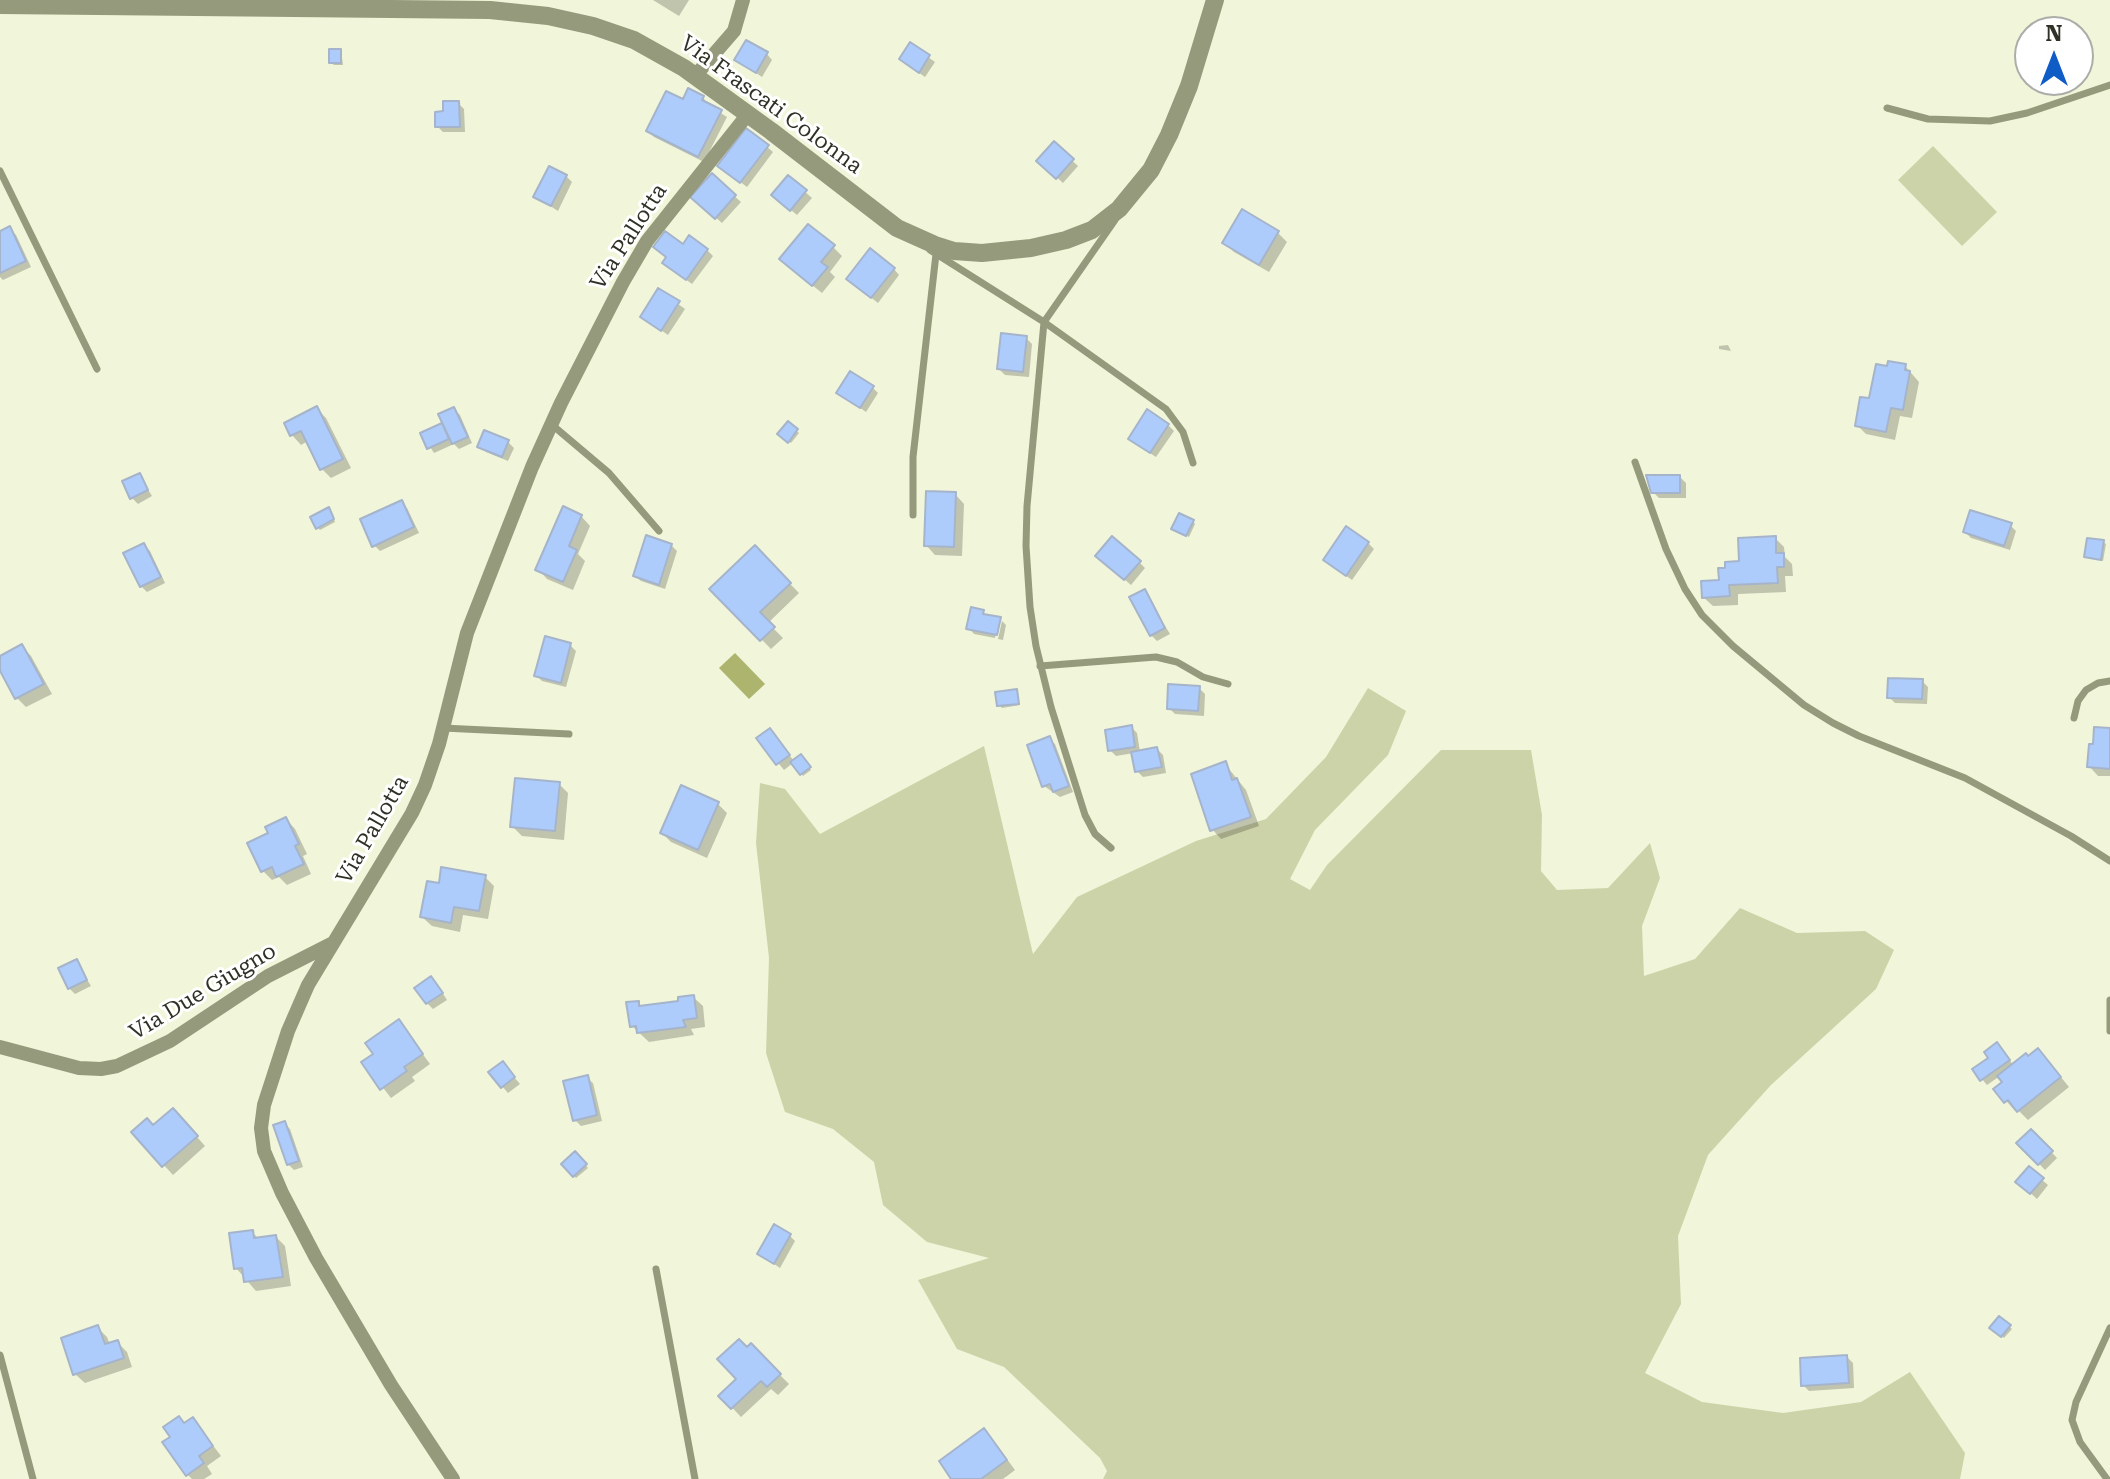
<!DOCTYPE html>
<style>
body{margin:0}
#map{position:relative;width:2110px;height:1479px;overflow:hidden;background:#f1f5d9;font-family:"Roboto Serif",serif}
canvas{display:block}
.north{position:absolute;left:2014px;top:16px;width:80px;height:80px;box-sizing:border-box;background:#fff;border:2px solid #acada8;border-radius:50%;rotate:0deg;font-size:22px;font-weight:700;line-height:32px;text-align:center;color:#303126}
.north::after{content:'';display:block;margin:auto;width:28px;height:36px;background:#105cc7;clip-path:polygon(50% 0,100% 100%,50% 72%,0 100%)}
</style>
<div id="map">
<canvas width="2110" height="1479"></canvas>
<div class="north">N</div>
</div>
<script>
const ctx = document.querySelector('canvas').getContext('2d');
ctx.lineJoin = 'round';
function fillPath(path, color) {
  ctx.fillStyle = color;
  ctx.fill(path, 'evenodd');
}
function shape(rows) {
  const path = new Path2D();
  for (const r of rows) {
    path.moveTo(r[0], r[1]);
    for (let i = 2; i < r.length; i += 2) path.lineTo(r[i], r[i + 1]);
  }
  return path;
}
function trace(path, color, width, dash) {
  ctx.strokeStyle = color;
  ctx.lineWidth = width;
  ctx.lineCap = dash ? 'butt' : 'round';
  ctx.setLineDash(dash || []);
  ctx.stroke(path);
}
function label(font, color, halo, rows, align = 'center') {
  ctx.font = font + ' "Roboto Serif",serif';
  ctx.lineWidth = 6;
  ctx.setLineDash([]);
  ctx.textBaseline = 'middle';
  ctx.strokeStyle = halo;
  ctx.fillStyle = color;
  for (const [text, x, y, turn = 0] of rows) {
    ctx.save();
    ctx.translate(x, y);
    ctx.rotate((+turn || 0) * Math.PI / 180);
    ctx.textAlign = isNaN(turn) ? turn : align;
    if (halo) ctx.strokeText(text, 0, 0);
    ctx.fillText(text, 0, 0);
    ctx.restore();
  }
}
const green = shape([
 [1933,146,1997,212,1962,246,1898,180],
 [1368,688,1406,711,1388,755,1315,830,1290,879,1310,890,1327,865,1441,750,1531,750,1542,815,1541,871,1557,890,1608,888,1650,843,1660,878,1642,926,1644,976,1695,959,1740,908,1797,933,1865,931,1894,950,1876,989,1771,1085,1708,1155,1678,1236,1681,1304,1645,1373,1702,1402,1783,1413,1861,1402,1910,1372,1965,1453,1960,1479,1103,1479,1107,1471,1100,1458,1004,1367,957,1349,918,1280,989,1258,927,1242,883,1205,874,1162,833,1129,785,1112,766,1053,769,958,756,843,760,783,785,789,820,834,984,746,1033,954,1077,897,1196,841,1266,819,1326,757]
]);
const water = shape([
 [735,653,765,684,749,699,719,668]
]);
const shadow = shape([
 [653,0,689,0,679,16],
 [911,45,935,62,925,77,908,65],
 [341,51,343,65,334,65,331,62],
 [767,54,772,60,762,77,737,60],
 [703,97,708,105,727,117,704,162,654,137,648,131,683,102],
 [458,103,464,109,465,132,443,132,437,126],
 [1054,144,1078,166,1063,183,1039,161],
 [767,147,773,152,747,187,726,171],
 [566,176,572,182,558,211,536,197],
 [712,176,741,202,722,223,693,197],
 [788,177,812,198,797,215,780,201],
 [10,229,16,235,31,267,3,280,0,277,0,233],
 [1278,233,1287,242,1269,272,1234,252,1224,242],
 [683,247,707,250,713,256,692,284,670,268,668,257],
 [833,247,842,256,830,272,835,277,822,293,791,268],
 [894,269,899,275,878,303,854,284],
 [659,290,685,309,668,335,642,317],
 [1026,338,1032,344,1029,377,1005,375,999,369],
 [1728,345,1731,351,1719,349,1719,346],
 [1905,366,1919,382,1912,418,1900,416,1895,440,1866,434,1857,425,1871,401],
 [873,388,878,393,866,412,839,393],
 [317,409,326,418,351,468,331,478,322,469,308,441,301,445,292,435,286,424],
 [454,409,460,415,472,443,459,449,454,444,434,453,422,434,445,424],
 [788,424,799,433,791,443,780,434],
 [1168,425,1174,431,1156,457,1136,444],
 [508,442,514,448,508,461,486,452,480,446],
 [139,475,152,496,138,504,132,498],
 [1680,477,1686,483,1686,498,1659,498,1653,492],
 [955,494,964,504,962,556,935,555,926,545],
 [401,503,407,508,419,533,380,551,374,545],
 [331,512,335,522,320,530,317,527],
 [581,516,590,526,578,554,585,561,573,590,547,579,538,569],
 [1193,521,1195,524,1189,537,1176,531],
 [2010,525,2016,531,2010,550,1971,538,1965,532],
 [1775,538,1784,547,1785,557,1792,564,1793,576,1785,576,1786,592,1738,594,1738,605,1713,606,1703,597],
 [2103,542,2106,544,2103,561,2086,556],
 [1368,543,1374,549,1352,580,1331,565],
 [144,545,150,551,165,583,147,592,141,586],
 [671,545,677,551,665,589,641,581,635,576],
 [755,548,799,593,768,623,783,638,771,649,712,589],
 [1104,562,1139,562,1145,568,1131,585],
 [1144,592,1170,634,1157,641,1151,635],
 [983,612,988,617,1002,621,998,621,995,638,974,634,969,628],
 [1002,621,1006,625,1003,640,998,639],
 [570,645,576,651,566,687,542,681,536,675],
 [22,646,31,656,52,694,26,707,17,698,0,667,0,658],
 [1922,681,1928,687,1927,704,1895,703,1889,697],
 [1199,688,1205,694,1204,716,1175,714,1169,708],
 [1016,691,1020,705,1002,708,999,705],
 [1131,727,1137,733,1140,752,1157,749,1163,755,1166,773,1143,777,1137,771,1134,753,1116,756,1110,750],
 [2110,730,2110,776,2098,776,2089,766,2095,746],
 [775,737,794,761,800,756,811,770,803,776,793,763,784,770,759,739],
 [1049,739,1055,744,1073,792,1060,797,1044,786],
 [1225,764,1246,790,1259,826,1221,839,1212,829],
 [559,784,568,793,564,840,522,836,512,826],
 [718,804,727,813,707,858,671,842,662,833],
 [286,819,295,829,307,854,303,856,311,874,287,885,279,877,272,880,263,871,270,834],
 [485,877,494,886,488,919,463,915,460,932,432,926,422,917,440,885],
 [76,962,91,986,75,994,69,988],
 [437,984,447,1000,433,1009,427,1003],
 [693,997,703,1006,705,1027,691,1029,694,1035,649,1042,632,1026,638,1003,643,1007,680,1002],
 [399,1022,430,1064,412,1077,415,1081,391,1098,364,1063,376,1055],
 [2003,1050,2013,1065,2029,1058,2047,1060,2069,1087,2028,1120,2017,1109,2015,1111,1996,1089,2004,1082,2000,1076,1987,1085,1982,1079],
 [508,1070,520,1084,508,1093,491,1073],
 [587,1078,593,1083,602,1121,581,1126,575,1120],
 [182,1120,205,1146,173,1175,134,1133],
 [284,1123,290,1129,303,1167,294,1170,288,1164],
 [2031,1131,2057,1158,2045,1170,2019,1143],
 [575,1153,588,1168,576,1178,563,1164],
 [2029,1169,2048,1185,2037,1199,2024,1187],
 [252,1232,259,1239,276,1237,285,1246,291,1286,256,1291,236,1268],
 [790,1236,795,1241,780,1268,760,1254],
 [2000,1318,2012,1329,2004,1338,1992,1328],
 [98,1328,107,1337,110,1345,117,1342,127,1352,132,1367,85,1383,75,1374],
 [751,1346,789,1384,778,1395,771,1389,741,1417,721,1396,739,1379,747,1350],
 [1847,1357,1853,1363,1854,1388,1809,1391,1803,1385],
 [193,1419,221,1456,207,1466,212,1474,204,1479,192,1479,188,1475,186,1425],
 [993,1440,1015,1470,1003,1479,954,1479]
]);
const building = shape([
 [746,40,768,52,756,73,734,60,746,40],
 [910,42,930,55,919,73,899,59,910,42],
 [329,49,341,49,341,63,329,63,329,49],
 [688,88,704,96,702,100,722,110,698,157,646,131,666,91,683,99,688,88],
 [443,101,459,101,460,127,435,127,435,112,443,111,443,101],
 [746,128,769,145,740,183,717,166,746,128],
 [1054,141,1074,159,1056,179,1036,161,1054,141],
 [549,166,567,175,551,206,533,197,549,166],
 [712,173,736,195,715,219,690,197,712,173],
 [788,175,807,190,790,211,771,195,788,175],
 [1242,209,1279,231,1259,265,1222,243,1242,209],
 [808,224,835,245,821,262,828,267,812,286,779,259,808,224],
 [10,226,26,261,0,273,0,231,10,226],
 [665,231,683,244,689,235,708,249,686,280,662,263,666,257,653,247,665,231],
 [870,248,895,268,871,298,846,279,870,248],
 [658,288,680,301,661,331,640,317,658,288],
 [1001,333,1027,336,1023,372,997,369,1001,333],
 [1888,361,1906,364,1905,370,1910,371,1903,410,1891,408,1886,432,1855,426,1860,397,1869,398,1876,364,1887,366,1888,361],
 [850,371,874,386,860,408,836,393,850,371],
 [317,406,343,459,320,470,301,431,290,436,284,423,317,406],
 [454,407,468,437,452,444,438,414,454,407],
 [1147,409,1169,424,1150,453,1128,439,1147,409],
 [788,421,798,429,788,443,777,434,788,421],
 [442,423,449,439,427,449,420,433,442,423],
 [484,430,509,440,502,457,477,447,484,430],
 [140,473,148,490,130,499,122,481,140,473],
 [1646,475,1680,475,1680,493,1651,493,1646,475],
 [926,491,956,492,954,547,924,546,926,491],
 [402,500,414,527,372,547,360,519,402,500],
 [563,506,582,515,569,546,577,550,563,582,535,570,563,506],
 [329,507,334,519,316,529,310,517,329,507],
 [1970,510,2012,523,2004,546,1963,532,1970,510],
 [1179,513,1194,520,1186,536,1171,529,1179,513],
 [1346,526,1369,542,1346,576,1323,560,1346,526],
 [646,535,672,544,659,585,633,576,646,535],
 [1112,536,1141,561,1124,580,1095,556,1112,536],
 [1776,536,1776,553,1784,553,1784,567,1777,567,1778,583,1729,585,1730,596,1702,598,1701,581,1719,580,1718,568,1725,568,1725,562,1739,561,1738,538,1776,536],
 [2087,538,2104,540,2101,560,2084,557,2087,538],
 [144,543,161,577,140,587,123,553,144,543],
 [755,545,791,583,760,612,775,627,760,641,709,589,755,545],
 [1145,589,1165,628,1150,636,1129,597,1145,589],
 [971,607,984,610,983,614,1001,617,997,635,966,629,971,607],
 [545,636,571,643,561,683,534,676,545,636],
 [22,644,44,684,15,699,0,671,0,656,22,644],
 [1888,678,1923,679,1922,699,1887,698,1888,678],
 [1168,684,1200,686,1198,711,1167,709,1168,684],
 [1017,689,1019,704,997,706,995,692,1017,689],
 [1132,725,1135,747,1108,751,1105,730,1132,725],
 [2094,727,2110,728,2110,769,2087,767,2089,744,2093,744,2094,727],
 [770,728,790,755,776,765,756,738,770,728],
 [1050,736,1069,786,1053,792,1050,784,1042,787,1027,745,1050,736],
 [1157,747,1162,767,1135,772,1131,752,1157,747],
 [801,754,811,767,800,775,790,762,801,754],
 [1226,761,1232,780,1237,778,1251,817,1210,831,1191,774,1226,761],
 [515,778,560,782,555,831,510,827,515,778],
 [681,785,719,802,698,850,660,833,681,785],
 [286,817,299,844,295,846,304,864,276,877,272,867,261,872,247,843,268,833,265,827,286,817],
 [441,867,486,875,479,911,454,907,451,923,420,917,427,881,439,883,441,867],
 [77,959,87,980,68,989,58,968,77,959],
 [431,976,443,993,426,1004,414,988,431,976],
 [694,995,697,1018,683,1020,686,1027,637,1033,636,1026,630,1027,626,1002,639,1001,639,1006,678,1001,678,997,694,995],
 [399,1019,423,1054,404,1067,407,1071,380,1090,361,1062,373,1054,365,1043,399,1019],
 [1997,1042,2010,1060,1980,1081,1972,1069,1988,1058,1984,1052,1997,1042],
 [2038,1048,2061,1077,2017,1112,2008,1100,2004,1103,1993,1089,2002,1082,1997,1076,2026,1053,2028,1056,2038,1048],
 [503,1061,515,1077,501,1088,488,1072,503,1061],
 [588,1075,597,1115,573,1121,563,1081,588,1075],
 [173,1108,198,1136,162,1167,131,1132,147,1118,153,1125,173,1108],
 [285,1121,299,1161,287,1165,273,1125,285,1121],
 [2031,1129,2053,1151,2038,1165,2016,1143,2031,1129],
 [575,1151,587,1164,573,1177,561,1164,575,1151],
 [2029,1166,2044,1178,2030,1194,2015,1182,2029,1166],
 [774,1224,791,1234,774,1264,757,1254,774,1224],
 [253,1230,254,1238,276,1235,283,1277,244,1282,242,1268,234,1269,229,1233,253,1230],
 [1999,1316,2011,1325,2001,1337,1989,1328,1999,1316],
 [98,1325,105,1344,118,1340,124,1358,73,1375,61,1338,98,1325],
 [739,1339,747,1347,751,1343,781,1374,767,1387,761,1381,731,1409,718,1396,736,1379,717,1359,739,1339],
 [1847,1355,1849,1383,1801,1386,1800,1358,1847,1355],
 [179,1416,184,1423,193,1417,213,1446,199,1456,204,1463,186,1476,162,1442,170,1437,163,1427,179,1416],
 [984,1428,1007,1460,981,1479,951,1479,939,1461,984,1428]
]);
const service = shape([
 [1887,108,1928,119,1990,121,2027,113,2110,85],
 [0,171,97,369],
 [930,250,1044,322,1115,220],
 [551,424,609,473,659,531],
 [1635,462,1666,549,1685,589,1702,615,1733,646,1804,705,1833,723,1859,736,1965,778,2071,836,2110,861],
 [913,515,913,457,936,254],
 [1040,666,1156,657,1177,662,1203,677,1228,684],
 [2074,718,2078,701,2086,690,2098,683,2110,681],
 [443,728,569,734],
 [1111,848,1095,834,1085,815,1051,707,1036,646,1030,607,1026,546,1027,506,1044,322,1166,409,1183,432,1193,463],
 [2110,1000,2110,1031],
 [656,1269,695,1479],
 [0,1355,33,1479],
 [2107,1479,2080,1442,2072,1420,2076,1402,2110,1328]
]);
const minor = shape([
 [695,76,734,31,743,0],
 [0,1047,79,1068,101,1069,117,1066,170,1041,268,976,333,943],
 [453,1479,391,1385,316,1258,282,1193,264,1151,261,1128,264,1105,288,1031,308,985,412,813,425,785,439,744,467,633,532,467,561,403,623,282,647,241,748,114]
]);
const tertiary = shape([
 [0,5,490,10,548,16,593,26,634,40,684,68,771,131,897,228,935,245,954,251,982,253,1031,248,1066,240,1092,230,1119,209,1151,170,1169,135,1189,86,1215,0]
]);
const streetNames = [
 ["Via Frascati Colonna",771,105,36],
 ["Via Pallotta",629,237,-57],
 ["Via Pallotta",373,830,-60],
 ["Via Due Giugno",203,992,-31]
];
fillPath(green, '#cdd3a9');
fillPath(water, '#acb46e');
fillPath(shadow, '#0003');
fillPath(building, '#adccfb');
trace(building, '#a5b4cb', 2);
trace(service, '#969a7d', 7);
trace(minor, '#969a7d', 14);
trace(tertiary, '#969a7d', 18);
label('22px', '#303126', '#fff', streetNames);
</script>
